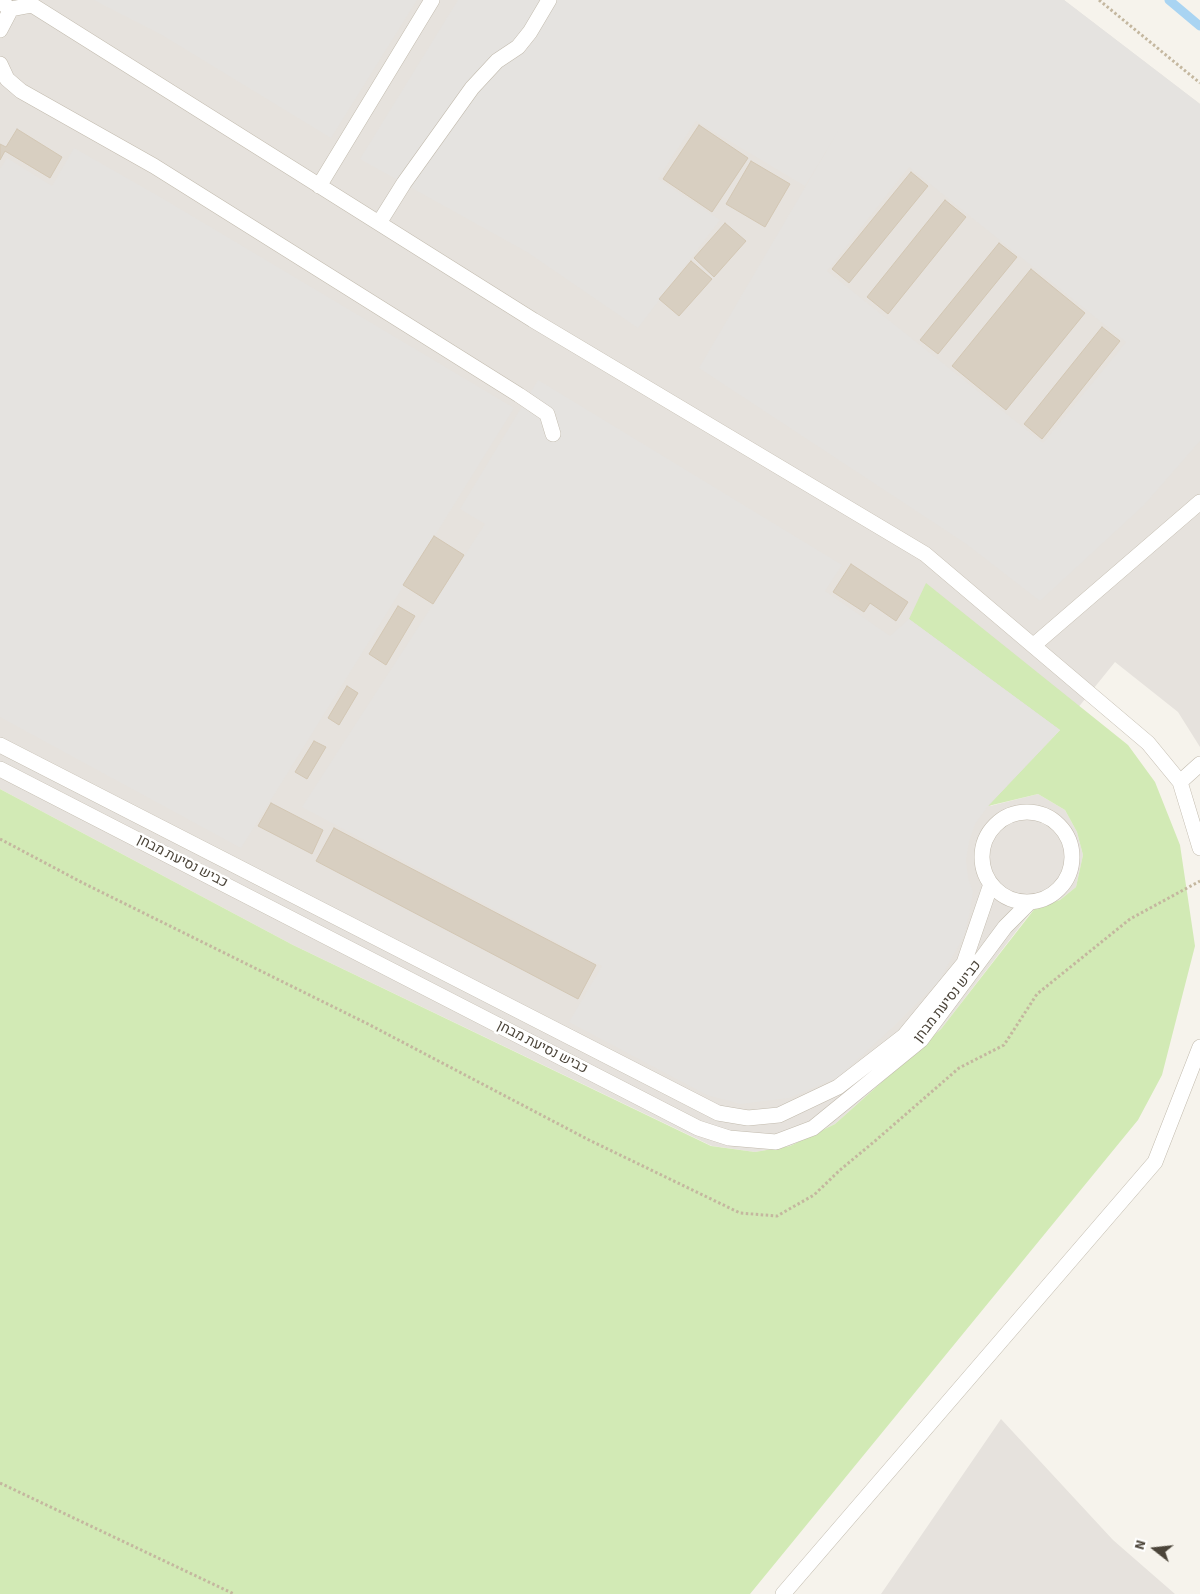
<!DOCTYPE html>
<meta charset="utf-8">
<style>
body{margin:0}
#map{position:relative;width:1200px;height:1594px;overflow:hidden;background:#f6f3ec;font-family:"Source Sans 3",sans-serif}
canvas{display:block}
.north{position:absolute;left:1130px;top:1524px;width:50px;height:50px;-webkit-text-stroke:4px #fff;paint-order:stroke;rotate:286deg;font-size:14px;font-weight:700;line-height:20px;text-align:center;color:#4b4439}
.north::after{content:'';display:block;margin:auto;width:18px;height:22px;background:#4b4439;clip-path:polygon(50% 0,100% 100%,50% 72%,0 100%)}
</style>
<div id="map">
<canvas width="1200" height="1594"></canvas>
<div class="north">N</div>
</div>
<script>
const ctx = document.querySelector('canvas').getContext('2d');
ctx.lineJoin = 'round';
function fillPath(path, color) {
  ctx.fillStyle = color;
  ctx.fill(path, 'evenodd');
}
function shape(rows) {
  const path = new Path2D();
  for (const r of rows) {
    if (r.length === 3) {
      path.moveTo(r[0] + r[2], r[1]);
      path.arc(r[0], r[1], r[2], 0, 2 * Math.PI);
      continue;
    }
    path.moveTo(r[0], r[1]);
    for (let i = 2; i < r.length; i += 2) path.lineTo(r[i], r[i + 1]);
  }
  return path;
}
function trace(path, color, width, dash) {
  ctx.strokeStyle = color;
  ctx.lineWidth = width;
  ctx.lineCap = dash ? 'butt' : 'round';
  ctx.setLineDash(dash || []);
  ctx.stroke(path);
}
function label(font, color, halo, rows, align = 'center') {
  ctx.font = font + ' "Source Sans 3",Heebo,sans-serif';
  ctx.lineWidth = 5;
  ctx.setLineDash([]);
  ctx.textBaseline = 'middle';
  ctx.strokeStyle = halo;
  ctx.fillStyle = color;
  for (const [text, x, y, turn = 0] of rows) {
    ctx.save();
    ctx.translate(x, y);
    ctx.rotate((+turn || 0) * Math.PI / 180);
    ctx.textAlign = isNaN(turn) ? turn : align;
    if (halo) ctx.strokeText(text, 0, 0);
    ctx.fillText(text, 0, 0);
    ctx.restore();
  }
}
const industrial = shape([
 [0,0,1064,0,1200,104,1200,747,1178,712,1115,662,1060,730,990,806,1038,794,1065,810,1077,832,1083,855,1076,887,1060,900,1035,907,941,1029,835,1124,790,1146,755,1152,712,1146,293,945,0,789],
 [1001,1419,1113,1540,1175,1594,881,1594]
]);
const green = shape([
 [926,583,1128,745,1155,782,1180,845,1195,946,1162,1075,1138,1120,750,1594,0,1594,0,789,293,945,711,1146,755,1152,790,1146,835,1124,941,1029,1036,907,1060,900,1076,887,1083,855,1077,832,1065,810,1038,794,988,806,1060,730,909,619]
]);
const parking = shape([
 [94,0,417,0,331,138,162,35],
 [458,0,1064,0,1200,104,1200,441,1144,505,1040,601,965,543,699,368,840,128,805,186,696,121,658,179,720,220,638,328,527,252,360,159],
 [909,167,1126,342,1043,443,827,271],
 [74,148,160,197,514,408,241,848,0,717,0,169,7,158,52,186],
 [538,380,842,565,825,591,890,636,909,619,1060,730,988,806,975,824,969,842,966,860,968,878,973,892,969,915,964,936,939,981,891,1029,838,1077,789,1098,741,1104,707,1095,569,1022,602,966,302,807,485,524,460,509]
]);
const stream = shape([
 [1169,0,1200,26]
]);
const building = shape([
 [699,125,748,158,712,212,663,179,699,125],
 [17,129,62,157,50,178,5,151,0,160,0,144,6,147,17,129],
 [751,161,790,184,765,227,726,204,751,161],
 [911,172,928,186,849,283,832,269,911,172],
 [945,200,966,217,888,314,867,297,945,200],
 [725,223,746,241,714,277,694,258,725,223],
 [999,243,1017,257,938,354,920,340,999,243],
 [691,261,712,279,679,316,659,299,691,261],
 [1031,269,1085,313,1006,410,952,366,1031,269],
 [1102,327,1120,341,1042,439,1024,424,1102,327],
 [434,536,464,555,433,604,403,585,434,536],
 [851,564,908,602,896,621,870,603,864,612,833,592,851,564],
 [398,606,415,616,386,665,369,654,398,606],
 [347,686,358,693,339,725,328,718,347,686],
 [314,741,326,747,307,779,295,772,314,741],
 [271,803,323,830,312,854,258,826,271,803],
 [334,828,596,965,578,999,316,861,334,828]
]);
const path = shape([
 [1099,0,1200,83],
 [0,839,83,883,368,1024,589,1140,740,1213,777,1216,814,1195,840,1170,875,1141,959,1068,1004,1045,1037,994,1130,919,1200,881],
 [0,1483,234,1594]
]);
const service = shape([
 [0,2,11,9,32,5,533,320,925,554,1148,743,1180,782,1200,848],
 [0,30,11,9],
 [0,64,7,79,21,91,154,166,519,395,547,414,553,434],
 [319,186,432,0],
 [379,223,404,183,472,88,497,61,518,47,530,32,549,0],
 [1034,645,1200,502],
 [0,745,718,1113,748,1118,779,1115,838,1087,904,1036,964,963,991,884],
 [0,769,698,1128,729,1138,776,1142,813,1128,921,1040,1005,927,1030,902],
 [1180,782,1200,764],
 [1027,857,45],
 [783,1594,1155,1162,1200,1047]
]);
const streetNames = [
 ["כביש נסיעת מבחן",182,862,27],
 ["כביש נסיעת מבחן",948,1002,-52],
 ["כביש נסיעת מבחן",542,1048,27]
];
fillPath(industrial, '#e6e2dd');
fillPath(green, '#d2eab5');
fillPath(parking, '#e5e3e0');
trace(stream, '#a9d4f2', 9);
fillPath(building, '#d8cfc1');
trace(building, '#d3c7b4', 1);
trace(service, '#c2bbae', 16);
trace(path, '#c4b79f', 3, [2.5, 2.5]);
trace(service, '#fff', 15);
label('14px', '#4b4439', '#fff', streetNames);
</script>
